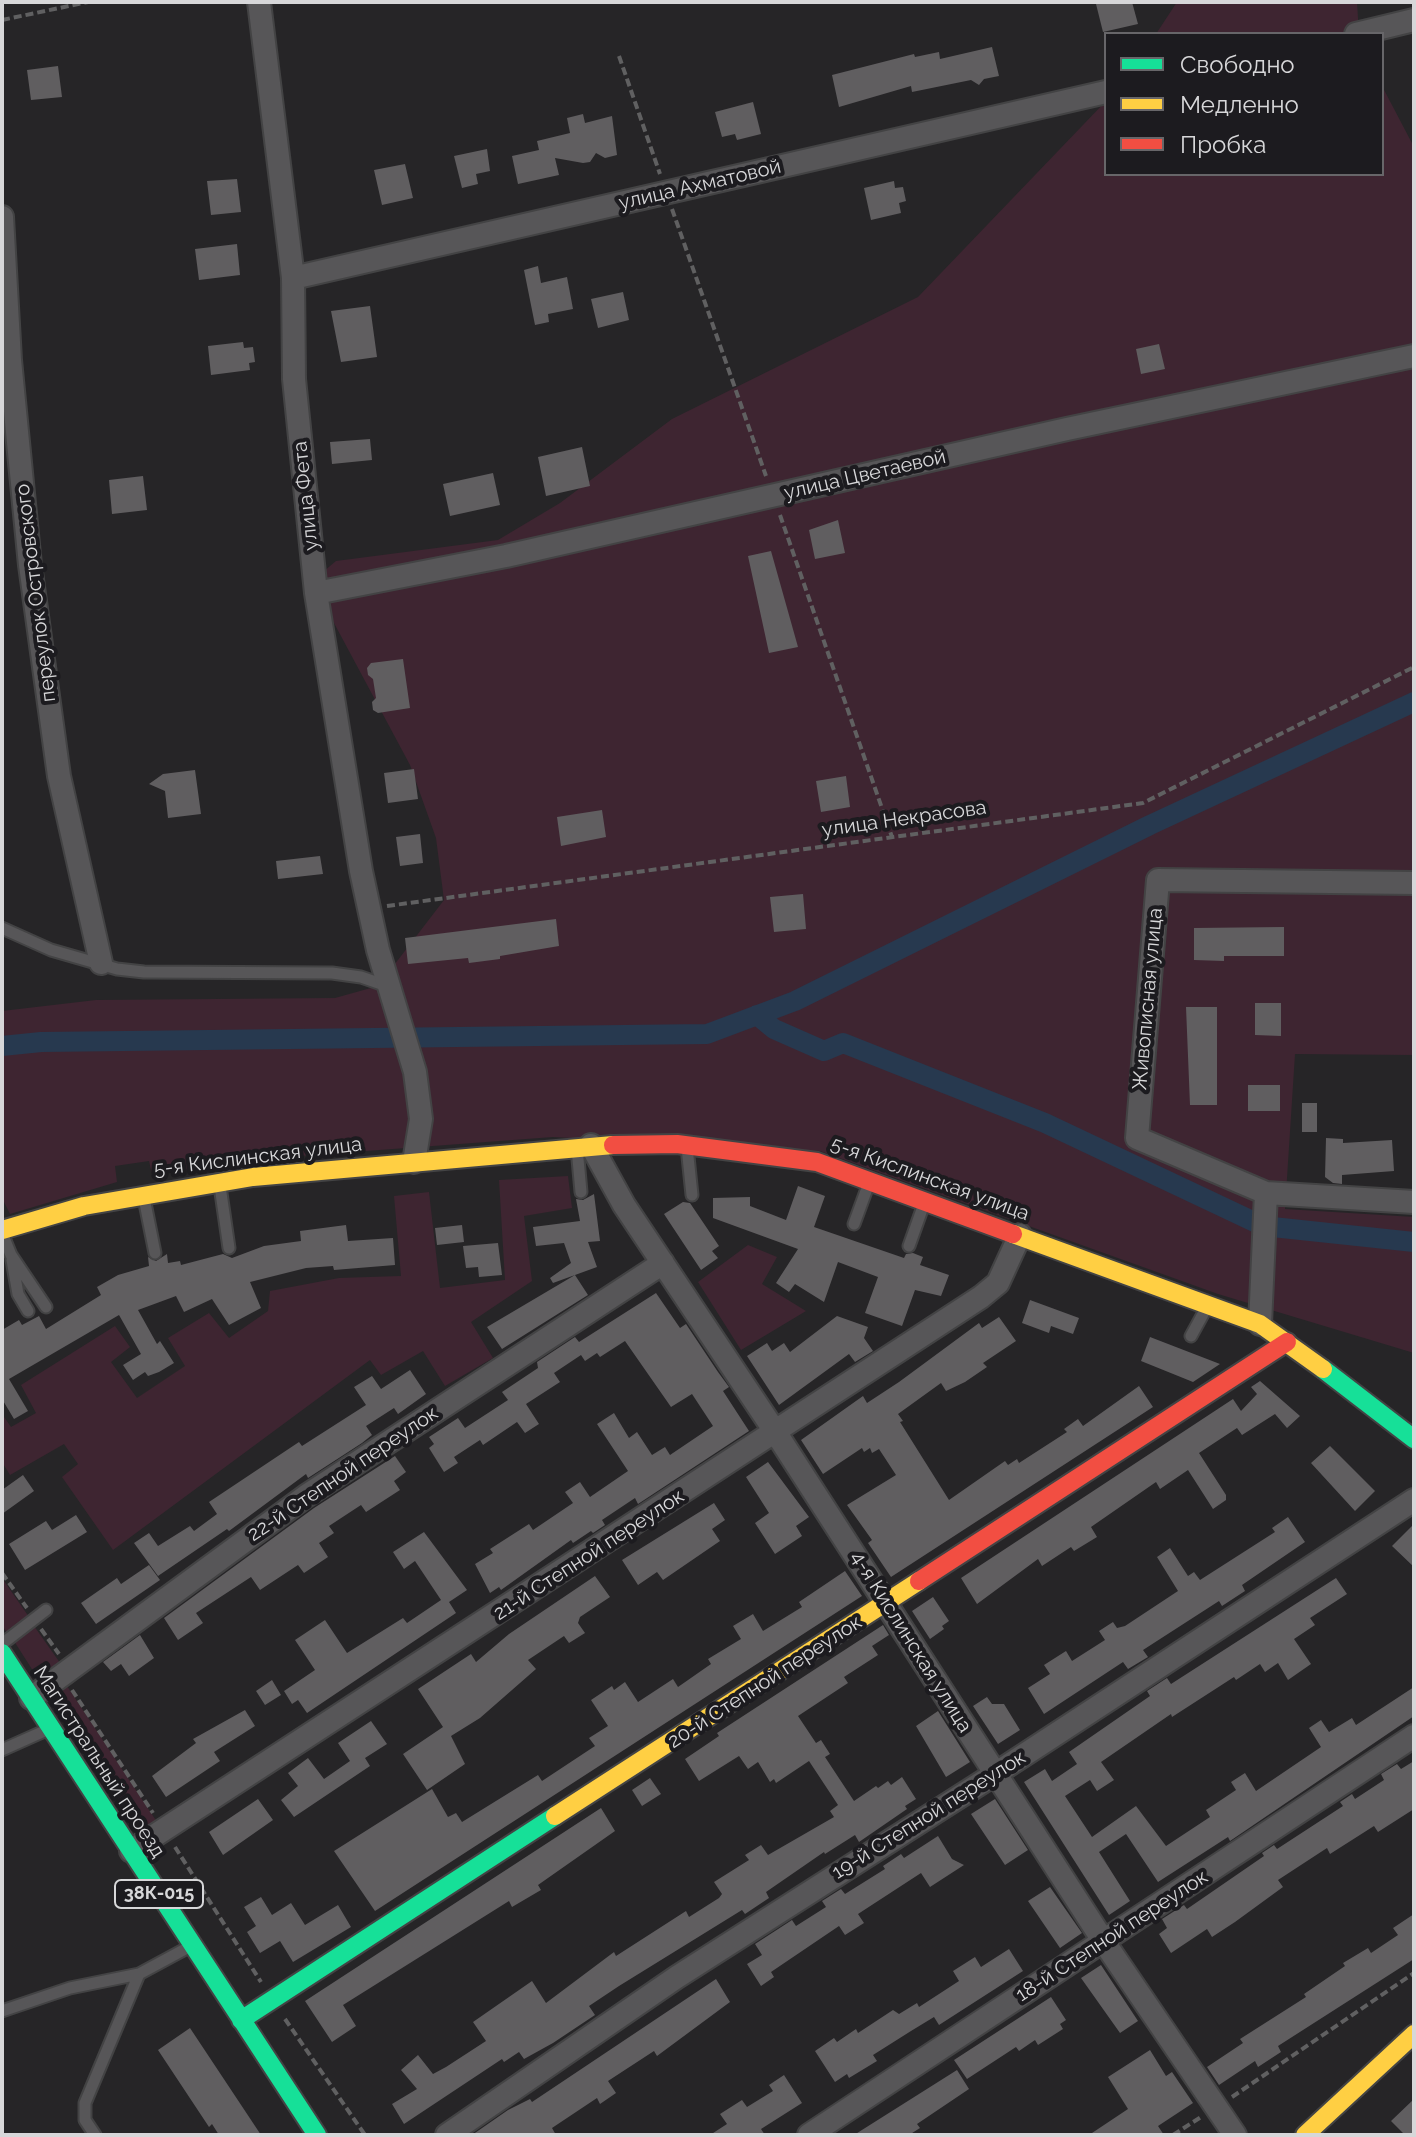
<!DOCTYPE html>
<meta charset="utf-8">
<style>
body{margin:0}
#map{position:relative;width:1416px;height:2137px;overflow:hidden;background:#262527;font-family:Raleway,sans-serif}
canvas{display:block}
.frame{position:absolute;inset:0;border:4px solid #d7d7d9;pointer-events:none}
.legend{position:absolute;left:1104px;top:32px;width:280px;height:144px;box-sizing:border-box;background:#1c1b1f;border:2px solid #676669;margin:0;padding:10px 14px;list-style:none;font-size:24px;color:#d7d7d9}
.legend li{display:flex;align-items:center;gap:16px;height:40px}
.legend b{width:40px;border:2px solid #676669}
</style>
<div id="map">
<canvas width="1416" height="2137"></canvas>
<div class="frame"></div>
<ul class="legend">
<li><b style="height:10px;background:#16e098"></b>Свободно</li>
<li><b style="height:10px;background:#ffcf43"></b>Медленно</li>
<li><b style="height:10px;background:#f24e42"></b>Пробка</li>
</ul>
</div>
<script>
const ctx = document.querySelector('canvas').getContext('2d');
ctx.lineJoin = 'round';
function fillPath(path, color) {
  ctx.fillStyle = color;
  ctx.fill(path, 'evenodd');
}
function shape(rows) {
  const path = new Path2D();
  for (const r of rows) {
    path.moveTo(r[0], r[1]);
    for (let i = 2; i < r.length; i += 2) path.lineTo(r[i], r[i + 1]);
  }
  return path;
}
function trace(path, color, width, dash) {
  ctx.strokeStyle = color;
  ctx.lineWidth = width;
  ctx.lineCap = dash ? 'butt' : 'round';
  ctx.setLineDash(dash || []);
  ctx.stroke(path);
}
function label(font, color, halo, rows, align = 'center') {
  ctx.font = font + ' Raleway,sans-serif';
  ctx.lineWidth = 8;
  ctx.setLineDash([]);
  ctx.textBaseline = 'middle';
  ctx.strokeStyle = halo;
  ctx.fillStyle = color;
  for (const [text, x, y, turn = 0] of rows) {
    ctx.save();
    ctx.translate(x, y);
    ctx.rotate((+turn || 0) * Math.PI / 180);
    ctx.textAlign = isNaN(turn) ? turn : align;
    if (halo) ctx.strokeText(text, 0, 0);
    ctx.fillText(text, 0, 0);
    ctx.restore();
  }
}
const green = shape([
 [1177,2,1357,2,1359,34,1156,34],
 [1382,86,1414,147,1414,1055,1295,1054,1285,1209,1414,1217,1414,1353,1218,1294,820,1151,553,1137,246,1160,152,1174,149,1161,115,1166,117,1182,10,1214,2,1198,2,1011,96,1000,335,998,378,986,444,900,436,838,410,765,319,595,317,577,336,561,498,540,560,503,672,419,918,297,1106,101,1106,174,1382,174],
 [568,1176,572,1208,524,1216,532,1281,471,1322,493,1358,445,1386,423,1351,381,1375,370,1360,113,1550,62,1477,78,1464,64,1444,10,1475,2,1462,2,1414,11,1427,36,1413,21,1385,115,1326,130,1347,111,1362,137,1398,185,1366,168,1338,209,1313,229,1338,268,1311,270,1291,339,1278,401,1276,394,1196,429,1192,440,1288,505,1280,499,1180],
 [748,1245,777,1257,762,1284,806,1311,741,1350,698,1282],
 [2,1578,29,1617,7,1633,2,1625],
 [34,1626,63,1667,46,1676,35,1674,14,1641],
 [67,1686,159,1825,140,1830,56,1705,56,1698]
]);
const canal = shape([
 [757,1015,774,1029,824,1051,843,1043,1045,1123,1263,1226,1414,1242],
 [2,1046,41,1042,707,1034,795,1001,1150,825,1414,702]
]);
const building = shape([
 [1105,2,1132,2,1138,24,1103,32,1096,4],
 [992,47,999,76,984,79,979,85,971,80,912,92,911,86,839,107,832,75,914,54,915,57,939,52,940,59],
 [58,66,62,97,31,100,27,70],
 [753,102,761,134,737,140,735,134,722,137,715,112],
 [583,114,585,123,612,116,617,155,605,158,596,153,590,162,583,163,555,158,559,175,518,184,512,156,539,150,537,141,570,133,567,118],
 [487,149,490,171,476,174,478,184,462,188,454,156],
 [405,164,413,198,382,205,374,170],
 [237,179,241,212,211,215,207,181],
 [894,181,895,188,903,187,906,201,899,203,901,213,871,220,864,188],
 [237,244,240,275,199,280,195,249],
 [538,266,541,283,567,277,573,309,548,314,549,322,535,325,524,270],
 [623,292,629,320,598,328,591,299],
 [370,306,377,357,341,362,331,311],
 [243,342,244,348,253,347,255,362,249,363,250,370,211,375,208,346],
 [1159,344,1165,369,1141,374,1136,349],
 [370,439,372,460,332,464,330,442],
 [582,447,590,486,546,496,538,457],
 [493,473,500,505,450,516,443,484],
 [143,476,147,510,112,514,109,480],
 [838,520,845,553,815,559,809,530],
 [771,551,798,647,769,653,748,556],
 [403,659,410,708,378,713,373,710,372,702,376,698,373,679,368,675,367,668,371,663],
 [414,769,418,799,388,803,384,773],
 [195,770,201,814,168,818,165,791,149,784,163,774],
 [846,776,850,807,821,812,816,781],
 [602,810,606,837,561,846,557,817],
 [420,834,423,863,400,866,396,837],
 [320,856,323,874,278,879,276,861],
 [803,894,806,929,774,932,770,897],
 [556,919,559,946,500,956,500,959,469,963,468,958,408,964,405,938],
 [1284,927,1284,956,1224,956,1224,961,1194,960,1194,928],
 [1255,1003,1281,1003,1281,1036,1255,1035],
 [1186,1007,1217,1007,1217,1105,1190,1105],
 [1248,1085,1280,1085,1280,1111,1248,1111],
 [1302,1103,1317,1103,1317,1132,1302,1132],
 [1326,1138,1343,1139,1343,1143,1392,1140,1394,1171,1342,1175,1342,1184,1333,1183,1325,1177],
 [798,1186,825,1196,814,1227,904,1258,906,1254,913,1253,923,1257,920,1265,949,1275,941,1296,915,1290,902,1326,865,1313,878,1277,838,1262,824,1302,795,1284,789,1292,776,1283,798,1249,713,1218,713,1198,750,1197,750,1206,786,1220],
 [594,1194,600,1241,588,1242,597,1267,553,1283,550,1278,571,1263,564,1243,536,1246,533,1227,580,1221,576,1199,583,1200],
 [683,1202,690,1203,719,1246,712,1251,718,1258,701,1270,664,1214],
 [346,1225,348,1241,393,1238,395,1265,334,1270,333,1266,306,1268,250,1282,261,1308,229,1325,212,1299,184,1312,176,1296,138,1310,157,1344,160,1341,174,1363,159,1372,148,1376,145,1372,133,1380,123,1365,141,1354,119,1315,9,1379,28,1411,14,1419,2,1399,2,1330,19,1320,22,1325,39,1316,46,1329,101,1295,97,1287,118,1275,149,1266,148,1257,156,1261,167,1254,168,1263,180,1261,181,1265,223,1254,232,1258,264,1246,301,1241,300,1231],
 [462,1225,464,1242,437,1245,435,1228],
 [498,1243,502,1275,479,1277,478,1267,466,1268,463,1246],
 [575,1275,588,1295,502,1349,487,1327],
 [656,1293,680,1328,686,1324,718,1372,729,1387,723,1391,749,1431,638,1504,635,1498,602,1520,605,1525,593,1533,591,1531,573,1543,571,1540,501,1590,499,1587,490,1593,475,1564,493,1553,490,1549,529,1524,533,1530,573,1503,565,1492,580,1482,590,1497,628,1471,597,1424,614,1413,629,1438,637,1432,652,1455,665,1447,670,1455,713,1426,692,1394,671,1407,625,1341,600,1357,597,1353,585,1361,581,1355,554,1373,560,1382,526,1404,539,1424,525,1433,517,1422,483,1445,480,1440,454,1457,458,1463,444,1472,429,1448,434,1444,429,1437,458,1418,465,1428,508,1400,502,1392,538,1368,537,1362,575,1337,579,1342],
 [1030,1300,1079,1318,1073,1334,1051,1326,1049,1333,1022,1323],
 [837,1316,868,1327,864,1338,873,1351,855,1362,849,1354,779,1405,747,1356,767,1343,772,1351,784,1343,790,1352],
 [999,1317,1016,1341,983,1363,987,1367,965,1382,946,1391,941,1383,898,1414,903,1421,900,1422,949,1500,1005,1461,1008,1465,1017,1459,1019,1463,1067,1432,1064,1429,1078,1419,1083,1426,1139,1386,1153,1407,891,1577,868,1543,872,1540,847,1505,896,1475,879,1449,872,1453,870,1448,864,1452,862,1448,823,1474,801,1440,863,1396,867,1403,899,1382,979,1323,982,1328],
 [1150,1337,1220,1364,1193,1382,1141,1361],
 [410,1370,426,1394,398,1414,394,1408,366,1426,372,1435,362,1443,308,1478,306,1474,229,1531,227,1529,158,1576,134,1543,149,1533,158,1546,190,1526,194,1531,217,1514,209,1502,299,1442,302,1446,366,1405,354,1387,372,1376,381,1389],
 [1260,1381,1300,1416,1287,1428,1275,1414,1242,1435,1237,1428,1199,1453,1226,1495,1226,1500,1213,1509,1188,1470,1160,1489,1156,1482,1091,1527,1097,1537,1074,1551,1071,1547,1042,1566,1038,1559,977,1604,961,1578,1233,1399,1241,1411,1257,1394,1251,1387],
 [1330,1446,1375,1491,1355,1511,1311,1463],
 [395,1456,406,1472,394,1481,400,1490,366,1512,361,1505,329,1526,334,1533,319,1543,328,1557,304,1573,298,1565,260,1590,251,1577,196,1613,203,1623,178,1640,164,1618,314,1508],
 [768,1462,809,1517,796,1526,802,1536,775,1554,755,1523,769,1513,746,1477],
 [23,1475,34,1491,2,1514,2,1490],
 [714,1503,725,1520,712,1529,720,1541,663,1580,657,1572,638,1585,622,1560],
 [76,1515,87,1532,25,1570,9,1544,46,1521,52,1530],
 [1288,1517,1305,1542,1242,1585,1245,1591,1222,1606,1219,1601,1143,1650,1148,1657,1128,1669,1123,1662,1044,1714,1028,1688,1050,1674,1044,1665,1066,1651,1072,1661,1105,1640,1099,1631,1113,1622,1117,1628,1125,1626,1178,1591,1157,1557,1170,1548,1188,1576,1194,1572,1200,1580,1275,1532,1272,1528],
 [1414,1524,1414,1567,1392,1546],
 [424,1532,467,1590,449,1602,456,1613,307,1713,298,1700,292,1704,284,1691,315,1670,295,1640,325,1620,347,1653,403,1618,407,1623,441,1600,415,1561,404,1569,393,1552],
 [149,1565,160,1580,96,1624,81,1603,117,1578,121,1584],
 [845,1571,862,1596,375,1911,334,1851,432,1789,448,1817,456,1813,462,1822,538,1775,542,1781,595,1746,589,1738,608,1726,591,1700,612,1686,614,1690,625,1682,638,1702,673,1679,678,1687,711,1664,708,1659,741,1639,733,1626,753,1614,763,1631,802,1607,799,1602],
 [595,1576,610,1597,580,1617,578,1623,585,1633,569,1643,564,1636,528,1660,536,1669,480,1718,451,1736,465,1764,427,1790,403,1754,443,1727,418,1689,471,1654,476,1662,509,1634],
 [1336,1578,1347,1594,1310,1618,1315,1625,1294,1639,1311,1664,1288,1680,1278,1663,1265,1672,1260,1664,1236,1680,1234,1677,1172,1717,1171,1714,1101,1762,1114,1780,1097,1791,1090,1780,1065,1796,1092,1837,1136,1806,1166,1846,1210,1817,1206,1810,1236,1790,1231,1782,1245,1773,1256,1791,1321,1747,1309,1728,1321,1720,1329,1732,1352,1718,1356,1725,1414,1687,1414,1716,1230,1841,1228,1837,1158,1882,1126,1834,1099,1852,1130,1901,1109,1915,1024,1782,1045,1769,1052,1781,1077,1764,1069,1752,1150,1696,1147,1691,1167,1678,1171,1684],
 [933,1597,949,1621,942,1626,944,1629,930,1639,912,1611],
 [883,1625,889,1635,872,1646,878,1655,844,1677,848,1683,798,1716,816,1743,821,1740,830,1754,825,1757,854,1801,876,1786,878,1788,888,1781,891,1785,902,1777,916,1799,905,1806,907,1809,859,1842,855,1835,825,1854,824,1852,766,1892,769,1898,745,1914,742,1910,619,1986,589,2006,595,2015,553,2043,524,2059,519,2052,504,2062,502,2059,404,2124,392,2104,417,2089,401,2070,418,2055,433,2074,446,2067,486,2041,473,2022,532,1981,546,2003,614,1952,616,1956,686,1911,689,1917,719,1898,722,1894,714,1882,749,1860,745,1855,761,1845,768,1855,834,1817,830,1811,838,1805,809,1761,776,1783,774,1779,770,1782,758,1762,748,1769,739,1756,699,1781,685,1759,719,1736,717,1733],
 [140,1635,154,1658,129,1676,121,1664,111,1671,103,1662],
 [272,1680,281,1695,265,1705,256,1691],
 [987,1697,992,1704,1004,1704,1020,1730,998,1744,973,1706],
 [245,1710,255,1726,214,1752,220,1761,166,1797,152,1776,196,1743,193,1739],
 [938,1711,970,1762,946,1777,916,1726],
 [371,1721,387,1744,365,1758,370,1766,294,1817,281,1800,298,1786,288,1773,308,1758,324,1779,350,1761,338,1743],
 [1414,1761,1414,1809,1378,1832,1374,1826,1330,1854,1327,1848,1278,1880,1283,1887,1235,1922,1212,1937,1207,1929,1171,1953,1159,1934,1167,1928,1162,1919,1184,1905,1187,1909,1264,1856,1262,1853,1274,1845,1277,1849,1343,1806,1340,1802,1352,1794,1355,1799,1384,1780,1381,1774,1397,1764,1401,1769],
 [650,1778,661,1794,642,1806,632,1790],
 [258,1799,273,1820,223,1855,209,1832],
 [995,1799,1028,1850,1005,1865,971,1814],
 [601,1808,615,1831,538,1885,541,1890,512,1907,509,1901,343,2005,356,2026,332,2042,305,2001],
 [938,1836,952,1859,964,1865,930,1887,921,1873,858,1914,864,1923,845,1935,839,1926,771,1972,774,1977,761,1986,747,1964,762,1955,755,1944,792,1920,796,1926,826,1907,822,1901,841,1889,845,1894,885,1869,883,1866,901,1854,904,1858],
 [1050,1887,1082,1933,1060,1948,1028,1901],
 [261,1897,272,1915,291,1903,305,1925,338,1905,351,1927,293,1962,280,1941,260,1953,247,1932,256,1926,244,1907],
 [1414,1914,1414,1959,1278,2046,1281,2052,1258,2067,1255,2061,1219,2085,1207,2067,1243,2043,1240,2039,1306,1997,1304,1994,1345,1966,1343,1963,1368,1948,1371,1953,1398,1935,1393,1928],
 [1009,1949,1023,1971,939,2025,934,2017,911,2031,873,2055,877,2061,849,2078,847,2074,835,2082,815,2051,834,2038,837,2042,856,2029,858,2033,893,2010,899,2014,917,2003,919,2007,959,1981,953,1971,975,1957,981,1967],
 [1101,1965,1138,2021,1120,2033,1081,1978],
 [716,1979,730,2002,657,2056,654,2051,608,2081,616,2093,600,2104,597,2098,552,2128,556,2135,472,2135,508,2110,530,2099,532,2102],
 [1051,1997,1066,2020,1060,2024,1063,2029,1038,2045,1035,2040,1019,2051,1016,2047,967,2079,954,2060],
 [190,2028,261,2135,219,2135,212,2124,209,2127,158,2050],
 [1150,2050,1166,2076,1172,2072,1193,2103,1158,2126,1164,2135,1089,2135,1128,2109,1108,2077],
 [957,2070,969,2089,917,2124,920,2128,909,2135,854,2135],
 [784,2075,802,2103,761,2129,765,2135,710,2135,727,2124,720,2114,742,2100,747,2107,773,2091,769,2085],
 [1414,2099,1414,2135,1405,2135,1391,2121]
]);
const path = shape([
 [2,20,88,2],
 [619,56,660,174],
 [672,209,766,476],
 [780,515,892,837],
 [387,906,1143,803,1414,667],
 [2,1573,27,1608],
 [41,1629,59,1654],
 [72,1690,153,1813],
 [175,1847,261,1982],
 [285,2019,365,2135],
 [1232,2097,1414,1973],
 [1173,2135,1201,2117]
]);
const lane = shape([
 [2,928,51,950,117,969,144,972,332,973,361,977,387,986],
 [687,1147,692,1195],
 [577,1148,581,1192],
 [220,1186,229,1248],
 [144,1198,155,1253],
 [854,1224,869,1183],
 [2,1233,11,1255,46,1307],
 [909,1246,925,1201],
 [12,1260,18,1294,28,1311],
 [1191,1336,1208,1305],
 [2,1644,46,1610],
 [2,1750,49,1729],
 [2,2011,70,1988,139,1974,189,1947],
 [95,2135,85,2120,85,2103,139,1974]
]);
const street = shape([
 [259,2,293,278,294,379,316,593,361,871,378,950,415,1072,421,1119,414,1162],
 [1356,34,1414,20],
 [2,217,10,360,30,565,59,776,101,963],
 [293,278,1106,92],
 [316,593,506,556,1067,429,1414,356],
 [591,1145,624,1205,776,1433,1104,1942,1235,2135],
 [1266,1193,1137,1138,1158,880,1414,883],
 [1260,1324,1266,1193,1414,1202],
 [31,1698,306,1496,663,1263],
 [131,1851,981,1297,998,1283,1020,1235],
 [447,2135,677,1977,995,1774,1414,1500],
 [809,2135,1414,1736]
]);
const fast = shape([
 [1323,1369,1414,1439],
 [2,1653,317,2135],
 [241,2020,555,1816]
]);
const slow = shape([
 [2,1230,84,1206,253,1177,613,1145],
 [1013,1234,1260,1324,1323,1369],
 [555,1816,919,1581],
 [1305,2135,1414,2034]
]);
const jam = shape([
 [613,1145,677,1144,817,1162,1013,1234],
 [919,1581,1287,1342]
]);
const shields = [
 [159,1894,88]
];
const shieldNames = [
 ["38К-015",159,1894]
];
const streetNames = [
 ["улица Ахматовой",700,185,-13],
 ["улица Цветаевой",865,475,-13],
 ["улица Фета",306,496,-96],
 ["переулок Островского",36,593,-97],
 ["улица Некрасова",904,819,-8],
 ["Живописная улица",1148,999,-85],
 ["5-я Кислинская улица",258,1157,-7],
 ["5-я Кислинская улица",930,1179,20],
 ["22-й Степной переулок",343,1474,-34],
 ["21-й Степной переулок",589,1555,-33],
 ["4-я Кислинская улица",911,1642,58],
 ["20-й Степной переулок",765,1682,-33],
 ["Магистральный проезд",99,1762,57],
 ["19-й Степной переулок",929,1815,-32],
 ["18-й Степной переулок",1112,1936,-33]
];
fillPath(green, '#3e2531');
trace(canal, '#27394f', 20);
fillPath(building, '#605e60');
trace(lane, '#434344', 15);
trace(street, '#434344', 26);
trace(fast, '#434344', 22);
trace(slow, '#434344', 22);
trace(jam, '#434344', 22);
trace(path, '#606061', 4, [8, 4]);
trace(lane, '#575658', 11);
trace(street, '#575658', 22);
trace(fast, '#16e098', 18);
trace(slow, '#ffcf43', 18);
trace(jam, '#f24e42', 18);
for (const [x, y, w] of shields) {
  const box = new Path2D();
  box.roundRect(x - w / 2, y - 14, w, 28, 6);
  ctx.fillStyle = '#1c1b1f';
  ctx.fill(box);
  trace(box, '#d7d7d9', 2);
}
label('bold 18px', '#d7d7d9', null, shieldNames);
label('20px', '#d7d7d9', '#1c1b1f', streetNames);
</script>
